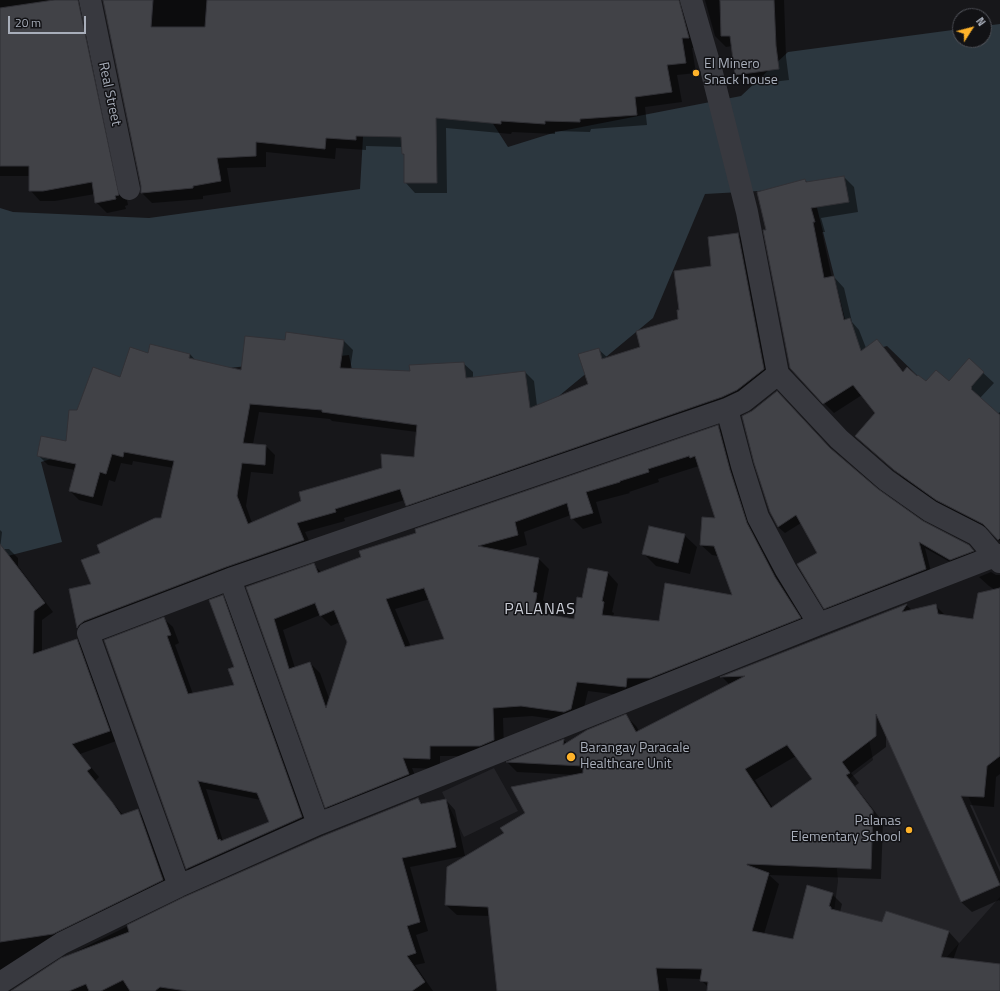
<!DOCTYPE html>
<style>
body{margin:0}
#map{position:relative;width:1000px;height:991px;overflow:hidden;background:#17171a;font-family:"Titillium Web",sans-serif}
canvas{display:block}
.north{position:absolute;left:952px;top:8px;width:40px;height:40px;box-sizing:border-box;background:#121215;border:1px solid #4e5057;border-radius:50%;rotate:54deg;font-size:11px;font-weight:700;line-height:16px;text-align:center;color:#a8aeba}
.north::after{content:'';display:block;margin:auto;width:14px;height:18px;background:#ffb32a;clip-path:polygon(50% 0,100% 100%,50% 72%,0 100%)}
.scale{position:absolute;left:8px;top:16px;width:78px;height:18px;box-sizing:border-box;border:2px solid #a8aeba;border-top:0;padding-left:5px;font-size:12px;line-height:14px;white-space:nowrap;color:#a8aeba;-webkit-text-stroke:3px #121215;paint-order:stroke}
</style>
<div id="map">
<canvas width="1000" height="991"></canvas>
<div class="north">N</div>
<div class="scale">20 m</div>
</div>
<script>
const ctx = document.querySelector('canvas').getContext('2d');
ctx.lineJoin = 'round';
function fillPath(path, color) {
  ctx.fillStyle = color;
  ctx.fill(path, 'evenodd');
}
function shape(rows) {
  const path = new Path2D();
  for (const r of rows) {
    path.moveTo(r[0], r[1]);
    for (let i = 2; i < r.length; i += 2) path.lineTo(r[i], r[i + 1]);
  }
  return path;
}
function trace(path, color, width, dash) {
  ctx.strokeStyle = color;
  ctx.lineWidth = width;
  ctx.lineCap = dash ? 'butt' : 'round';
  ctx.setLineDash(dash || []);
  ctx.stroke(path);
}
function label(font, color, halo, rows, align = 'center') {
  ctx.font = font + ' "Titillium Web",sans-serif';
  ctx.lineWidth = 3;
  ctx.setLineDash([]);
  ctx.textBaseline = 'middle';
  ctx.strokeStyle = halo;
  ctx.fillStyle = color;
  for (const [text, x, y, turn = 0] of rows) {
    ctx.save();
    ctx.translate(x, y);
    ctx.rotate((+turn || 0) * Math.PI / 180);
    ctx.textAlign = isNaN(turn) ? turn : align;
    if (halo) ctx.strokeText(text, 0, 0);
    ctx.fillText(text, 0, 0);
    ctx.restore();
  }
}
const built = shape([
 [912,671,1000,867,1000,897,946,958,831,934,838,881,830,794,873,760,859,688],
 [494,768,518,811,464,837,442,792]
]);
const water = shape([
 [1000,24,1000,456,887,346,854,355,812,188,705,194,653,318,536,415,362,419,349,355,192,372,82,450,41,462,62,542,0,558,0,208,13,212,149,218,360,189,364,119,483,108,508,147,556,132,741,96,788,52,960,29,960,40,984,40,984,26]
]);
const shadow = shape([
 [0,0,94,0,88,14,128,205,125,206,126,209,107,213,96,202,95,194,55,201,40,201,30,190,30,176,0,176],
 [104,0,695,0,699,48,692,48,696,73,677,75,682,102,645,107,647,125,591,129,590,132,555,131,555,134,512,132,511,134,446,128,447,193,415,193,405,182,405,156,403,154,403,147,366,146,366,150,336,148,335,159,266,152,266,167,227,168,231,192,203,196,203,199,152,203,142,193,142,186],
 [705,0,788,0,784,0,786,57,789,80,747,85,736,75,732,46,726,47,715,36],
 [844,177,854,187,858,212,821,218,825,232,822,232,832,278,834,277,844,288,852,322,859,330,866,348,877,340,904,372,926,383,949,382,969,360,994,383,980,398,997,414,1000,412,1000,541,993,533,948,510,905,480,856,436,876,413,862,395,834,413,824,403,768,231,805,180,808,183],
 [738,234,747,243,773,378,746,399,416,514,407,505,405,500,344,518,345,521,305,532,313,549,86,636,78,628,70,589,92,585,102,553,162,519,174,468,133,461,132,465,121,463,115,482,109,480,102,506,79,500,70,491,75,470,48,465,39,456,67,443,78,411,121,378,149,354,190,354,196,361,242,371,286,341,287,333,344,341,353,350,350,370,411,372,463,363,473,372,473,378,525,372,534,381,537,406,589,384,598,349,608,358,641,348,679,319,680,311],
 [259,412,330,419,332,421,417,432,415,458,252,523,246,506,251,472,273,474,275,455,266,446,253,444],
 [718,426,728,437,810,628,636,697,588,691,581,720,575,722,532,716,503,718,504,751,491,756,440,756,440,769,412,768,419,785,337,817,326,807,247,587,314,565,322,573,362,558,417,534],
 [699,466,716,520,701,545,712,555,718,556,733,597,660,622,613,617,614,613,612,612,618,584,608,573,589,569,582,599,575,620,545,615,547,604,543,600,549,569,539,559,503,552,527,545,524,532,571,515,572,518,583,529,602,523,596,502,630,493,629,492,659,482,658,479],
 [430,599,445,640,411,647,395,609],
 [320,615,331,626,340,622,348,642,330,701,320,673,310,663,295,668,283,630],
 [832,451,877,490,922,522,968,546,976,553,957,566,925,548,932,576,832,615,825,608,818,554,801,523,785,533,778,527],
 [0,530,2,532,0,549,9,549,18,558,18,566,53,612,42,620,42,652,77,640,86,649,119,740,80,754,99,777,95,781,123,815,138,811,147,820,172,889,0,984],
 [684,535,697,547,690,574,656,566,644,554],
 [991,572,996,575,1000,575,1000,774,996,777,994,807,970,805,1000,872,1000,901,999,900,972,912,961,902,886,733,886,747,851,773,859,783,855,786,883,822,881,879,769,875,779,884,764,934,794,940,832,894,842,904,840,912,883,923,886,912,949,932,959,943,953,960,1000,965,1000,991,708,991,709,988,701,980,701,979,666,978,668,991,498,991,490,916,457,915,446,905,505,833,526,813,576,775,517,772,508,763,564,740,567,743,626,716,636,726,639,731,730,685,722,677,906,605,912,610,935,605,946,616,974,621,995,590,989,586,979,577],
 [796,756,814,779,773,808,755,780],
 [222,596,231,605,310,826,196,877,187,869,105,641,164,619,173,627,179,643,175,645,193,694,235,686,235,667],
 [206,789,261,800,270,822,223,841],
 [418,799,424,805,446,800,455,810,465,856,410,867,428,931,416,935,425,963,415,965,433,991,131,991,131,990,128,991,12,991,69,955,185,898]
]);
const building = shape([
 [54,0,78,0,119,195,115,196,116,199,95,203,92,182,43,191,29,191,29,166,0,166,0,8,54,0],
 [103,0,153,0,151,27,205,27,207,0,679,0,689,38,682,38,686,63,667,65,672,92,635,97,637,115,580,119,580,122,545,121,545,124,501,121,501,124,436,118,437,183,404,183,404,154,402,154,401,137,356,136,356,140,326,138,325,149,256,142,256,156,217,158,221,181,193,186,193,188,141,193,141,186,103,0],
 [720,0,774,0,776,46,779,69,735,75,730,36,721,36,720,0],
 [844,176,849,202,811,208,815,222,813,222,824,278,834,276,844,320,850,318,861,351,877,339,903,372,907,367,917,376,918,375,926,381,936,370,949,381,969,358,984,372,971,387,972,388,971,389,1000,415,1000,538,998,540,983,524,936,500,894,470,855,436,875,413,853,385,823,404,790,368,763,230,766,230,757,192,805,179,806,182,844,176],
 [738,233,764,369,737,390,722,397,406,506,400,489,335,509,336,512,297,523,304,540,226,567,84,621,79,625,77,628,69,589,91,584,81,560,100,553,97,545,155,518,161,518,174,461,124,452,123,457,112,454,106,474,100,472,93,497,69,491,76,464,37,456,41,436,66,441,69,410,77,410,93,367,120,377,130,347,148,353,150,344,190,354,189,358,241,370,245,336,285,340,286,332,344,340,340,368,410,371,409,365,464,362,466,378,525,371,530,408,588,384,578,354,599,348,602,359,640,347,636,331,678,319,677,310,679,310,674,271,711,266,708,237,738,233],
 [250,404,322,410,322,412,417,425,414,457,381,454,382,468,299,492,301,501,248,524,237,496,242,463,265,465,266,445,243,443,250,404],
 [777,391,830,448,878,489,923,521,969,545,974,551,950,560,919,542,926,569,824,609,797,564,817,553,796,515,778,527,770,512,754,463,742,416,752,411,777,391],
 [718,425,730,470,747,523,775,577,801,618,650,678,627,678,626,687,577,682,571,709,564,712,521,706,493,708,494,740,480,746,430,746,430,759,403,758,409,774,325,808,246,587,314,563,318,573,361,557,359,551,416,533,415,529,718,425],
 [689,456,690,458,695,456,715,518,702,517,700,545,714,546,732,595,665,583,659,621,602,615,604,602,602,601,608,572,588,568,582,598,577,597,574,619,534,612,537,593,533,592,539,558,478,546,518,535,515,522,567,503,571,519,593,513,586,492,620,482,620,481,649,472,648,469,689,456],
 [424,588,444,639,405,647,386,599,424,588],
 [315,603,320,616,334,610,347,642,326,708,310,662,289,669,274,619,315,603],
 [649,526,685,534,678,563,642,554,649,526],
 [0,544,45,603,34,611,33,654,77,639,110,731,72,744,91,768,87,771,112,802,121,815,138,809,163,880,53,934,0,942,0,544],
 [1000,588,1000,756,987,766,984,797,961,796,1000,885,961,902,876,714,876,736,842,762,850,773,846,775,873,811,871,869,747,864,747,865,769,873,752,931,793,939,807,885,833,893,829,906,831,907,831,909,882,922,886,911,949,931,941,957,1000,964,1000,991,707,991,708,982,700,981,702,969,656,968,659,991,497,991,488,907,445,905,447,867,504,833,500,828,525,813,511,787,583,773,583,766,506,762,564,739,563,745,587,730,626,714,636,732,745,676,720,677,907,604,902,612,936,604,938,614,973,619,978,593,1000,588],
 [787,745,812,779,771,808,745,769,787,745],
 [223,595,302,817,186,869,104,640,164,617,171,635,167,636,188,694,234,685,228,669,234,667,209,600,223,595],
 [198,781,257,793,269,822,221,841,220,839,218,840,198,781],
 [418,798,421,804,446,799,456,847,402,858,420,922,407,926,416,953,407,956,425,982,412,991,187,991,160,987,155,991,130,991,123,980,101,991,89,991,86,984,69,991,11,991,61,958,129,932,127,925,184,897,323,836,418,798]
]);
const street = shape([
 [90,0,129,189],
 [691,0,711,69,747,212,778,374,839,439,886,480,930,511,977,535,1000,562],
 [778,374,744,401,727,409,742,466,758,517,786,570,819,624],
 [318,824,230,579,727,409],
 [179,886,88,633,230,579],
 [0,983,62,943,179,886,318,824,819,624,995,556,1000,555]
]);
const markers = [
 [696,73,4,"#ffb32a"],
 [571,757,5,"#ffb32a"],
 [909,830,4,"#ffb32a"]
];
const poiNames = [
 ["El Minero",704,65],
 ["Snack house",704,81],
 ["Barangay Paracale",580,749],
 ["Healthcare Unit",580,765],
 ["Palanas",901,822,"right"],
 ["Elementary School",901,838,"right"]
];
const streetNames = [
 ["Real Street",109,94,78]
];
const quarterNames = [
 ["PALANAS",540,610]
];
fillPath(built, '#232327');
fillPath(water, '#2c373f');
fillPath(shadow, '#0007');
fillPath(building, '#414247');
trace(building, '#313136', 1);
trace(street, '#38393f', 22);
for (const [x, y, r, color] of markers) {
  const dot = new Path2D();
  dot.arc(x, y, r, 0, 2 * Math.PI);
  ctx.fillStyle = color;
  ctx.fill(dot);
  trace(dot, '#121215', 1.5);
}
label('14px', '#a8aeba', '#121215', poiNames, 'left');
label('14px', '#a8aeba', '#121215', streetNames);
ctx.letterSpacing = '1px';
label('16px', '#cacdd6', '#121215', quarterNames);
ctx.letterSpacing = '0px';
</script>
